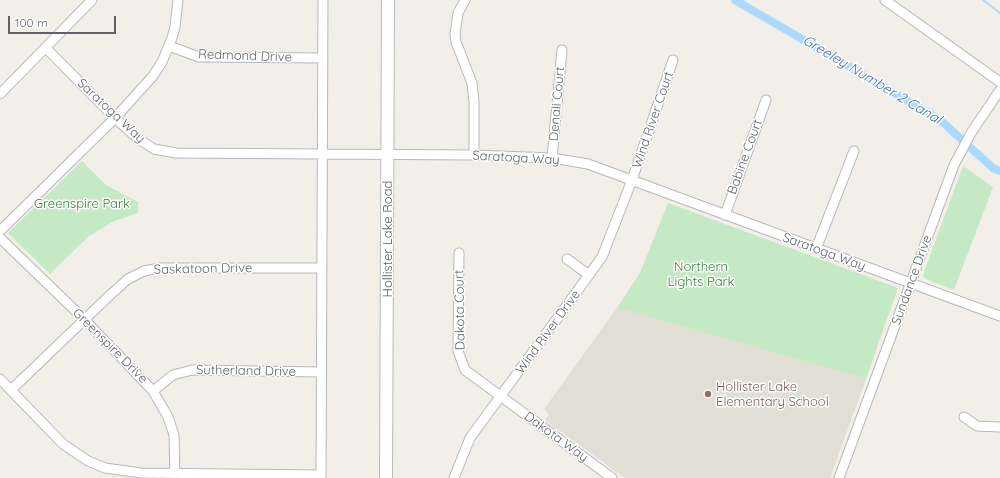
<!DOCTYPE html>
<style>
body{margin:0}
#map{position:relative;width:1000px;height:478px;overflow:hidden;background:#f1efe8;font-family:Quicksand,sans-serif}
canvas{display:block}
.scale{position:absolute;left:8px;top:16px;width:108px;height:18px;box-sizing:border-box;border:2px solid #5f6368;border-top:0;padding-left:5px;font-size:12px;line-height:14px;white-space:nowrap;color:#5f6368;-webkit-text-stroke:3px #fff;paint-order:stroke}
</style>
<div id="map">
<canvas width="1000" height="478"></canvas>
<div class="scale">100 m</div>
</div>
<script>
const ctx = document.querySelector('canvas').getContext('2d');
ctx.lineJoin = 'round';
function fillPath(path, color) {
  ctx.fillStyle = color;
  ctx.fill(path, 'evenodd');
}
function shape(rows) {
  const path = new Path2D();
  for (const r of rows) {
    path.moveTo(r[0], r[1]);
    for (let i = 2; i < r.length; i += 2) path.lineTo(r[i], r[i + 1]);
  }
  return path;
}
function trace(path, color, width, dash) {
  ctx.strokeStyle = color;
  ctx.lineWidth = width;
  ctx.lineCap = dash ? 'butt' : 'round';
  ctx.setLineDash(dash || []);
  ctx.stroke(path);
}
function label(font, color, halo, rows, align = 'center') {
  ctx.font = font + ' Quicksand,sans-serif';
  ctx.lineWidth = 3;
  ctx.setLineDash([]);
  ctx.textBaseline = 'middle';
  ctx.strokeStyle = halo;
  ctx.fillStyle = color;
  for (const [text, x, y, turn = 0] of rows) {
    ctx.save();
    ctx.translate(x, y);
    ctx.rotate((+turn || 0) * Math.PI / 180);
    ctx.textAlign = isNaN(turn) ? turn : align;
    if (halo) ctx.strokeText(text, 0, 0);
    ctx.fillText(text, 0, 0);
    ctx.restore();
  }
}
const education = shape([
 [617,308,866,379,830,478,625,478,545,420,549,414,544,409]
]);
const green = shape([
 [82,161,106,185,138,202,138,213,114,221,89,236,50,274,8,233],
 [963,166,993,187,954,290,926,279,923,276,924,272],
 [668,203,898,288,866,379,617,308,640,273]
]);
const stream = shape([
 [983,0,1000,13]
]);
const canal = shape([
 [735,0,939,119,993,168,1000,171]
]);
const street = shape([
 [465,0,458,13,455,34,456,42,472,83,474,102,474,155],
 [885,0,1000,82],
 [169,46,199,57,323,58],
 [46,48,115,118,137,138,154,149,176,153,474,155,552,158,588,164,1000,316],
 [0,94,92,0],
 [552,158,562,50],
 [725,215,766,100],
 [0,231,115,118,153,76,162,62,172,38,175,27,178,0],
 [0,238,84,319,153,391,168,417,174,435,175,478],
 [816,249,854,151],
 [459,253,458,351,465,370,612,478],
 [567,259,589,275],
 [0,379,63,444,88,461,105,468,141,473,321,475],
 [11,390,109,296,128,279,144,271,160,268,321,268],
 [153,391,173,375,192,370,321,372],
 [964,417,977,426,1000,427],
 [321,478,323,0],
 [454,478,470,438,602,257,632,180,673,60],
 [839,478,954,165,971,133,1000,90]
]);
const secondary = shape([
 [386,478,388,0]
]);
const markers = [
 [708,394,4,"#8d6e63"]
];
const streetNames = [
 ["Redmond Drive",245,56,2],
 ["Denali Court",557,104,-85],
 ["Saratoga Way",111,111,43],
 ["Wind River Court",653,120,-71],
 ["Babine Court",745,157,-70],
 ["Saratoga Way",516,158,3],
 ["Hollister Lake Road",388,239,-90],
 ["Saratoga Way",824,252,20],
 ["Saskatoon Drive",203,269,-1],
 ["Sundance Drive",912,280,-70],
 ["Dakota Court",460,310,-91],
 ["Wind River Drive",548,332,-54],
 ["Greenspire Drive",110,346,45],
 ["Sutherland Drive",246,371,1],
 ["Dakota Way",556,437,36]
];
const parkNames = [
 ["Greenspire Park",82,204],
 ["Northern",701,267],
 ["Lights Park",701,282]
];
const educationNames = [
 ["Hollister Lake",716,387],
 ["Elementary School",716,402]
];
const waterNames = [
 ["Greeley Number 2 Canal",872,80,31]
];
fillPath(education, '#e1ded6');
fillPath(green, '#c5e8c5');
trace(stream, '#aadaff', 2);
trace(canal, '#aadaff', 8);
trace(street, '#b5b8bc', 11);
trace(secondary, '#b6babf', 14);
trace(street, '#fff', 9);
trace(secondary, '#fff', 12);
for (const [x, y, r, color] of markers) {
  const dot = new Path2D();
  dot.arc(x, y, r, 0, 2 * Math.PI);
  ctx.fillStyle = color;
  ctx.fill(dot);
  trace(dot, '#fff', 1.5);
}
label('13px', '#5f6368', '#fff', streetNames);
label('13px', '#348238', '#fff', parkNames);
label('13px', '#785e54', '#fff', educationNames, 'left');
label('italic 14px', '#4174aa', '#fff', waterNames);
</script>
